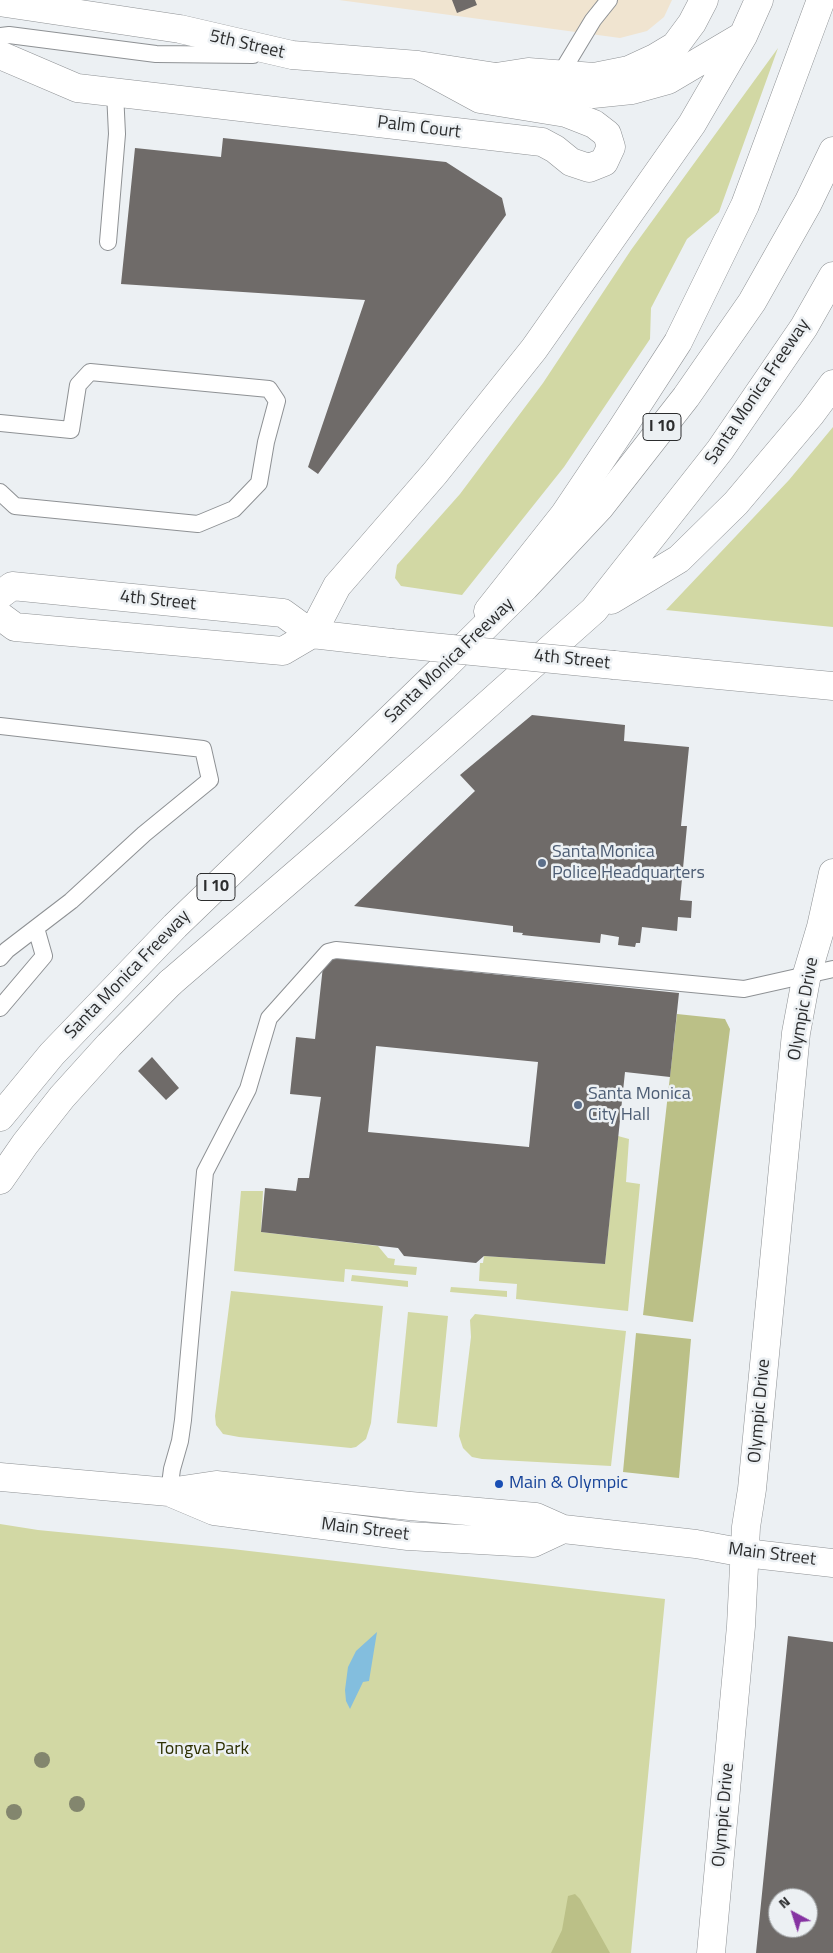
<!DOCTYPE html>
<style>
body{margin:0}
#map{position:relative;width:833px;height:1953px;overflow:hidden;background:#ecf0f3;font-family:"Titillium Web",sans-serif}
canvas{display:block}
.north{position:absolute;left:768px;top:1888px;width:50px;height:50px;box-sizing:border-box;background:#ecf0f3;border:1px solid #9fa2a4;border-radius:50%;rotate:320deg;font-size:14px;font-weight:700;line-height:20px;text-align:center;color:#2c2d2e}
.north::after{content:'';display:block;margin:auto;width:18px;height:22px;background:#8633a2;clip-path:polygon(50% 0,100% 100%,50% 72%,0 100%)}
</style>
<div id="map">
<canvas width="833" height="1953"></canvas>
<div class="north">N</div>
</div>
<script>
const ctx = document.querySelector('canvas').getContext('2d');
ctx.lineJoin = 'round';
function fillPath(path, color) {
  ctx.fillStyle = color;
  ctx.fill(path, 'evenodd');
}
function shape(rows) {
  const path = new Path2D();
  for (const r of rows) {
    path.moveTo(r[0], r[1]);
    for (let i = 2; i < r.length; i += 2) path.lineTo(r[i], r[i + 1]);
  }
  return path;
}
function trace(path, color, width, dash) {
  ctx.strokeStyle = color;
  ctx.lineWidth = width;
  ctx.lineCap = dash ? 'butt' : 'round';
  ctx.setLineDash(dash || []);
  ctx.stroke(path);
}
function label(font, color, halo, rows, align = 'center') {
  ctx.font = font + ' "Titillium Web",sans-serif';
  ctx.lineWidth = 5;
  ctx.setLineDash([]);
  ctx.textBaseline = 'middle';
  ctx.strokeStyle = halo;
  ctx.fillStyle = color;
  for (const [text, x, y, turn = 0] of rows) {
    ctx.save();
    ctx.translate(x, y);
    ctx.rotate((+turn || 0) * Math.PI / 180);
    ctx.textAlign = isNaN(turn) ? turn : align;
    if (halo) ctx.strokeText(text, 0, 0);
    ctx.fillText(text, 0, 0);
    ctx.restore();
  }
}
const industrial = shape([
 [339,0,672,0,664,17,647,31,620,38]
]);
const green = shape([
 [778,48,719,212,687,239,651,308,650,339,564,467,462,595,401,586,395,578,397,565,460,494,543,383,631,250],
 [833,427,833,627,666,610,789,480],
 [618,1136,629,1139,626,1182,640,1184,628,1311,516,1299,517,1284,479,1281,480,1263,483,1263,484,1256,605,1264],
 [241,1191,263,1191,261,1232,378,1246,388,1258,395,1259,394,1265,417,1267,416,1275,345,1269,344,1282,234,1271],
 [352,1275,408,1281,408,1287,351,1281],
 [451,1287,507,1291,507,1297,450,1292],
 [231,1291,383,1306,371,1423,366,1439,356,1447,351,1448,239,1437,223,1434,220,1430,216,1425,215,1416],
 [408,1312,448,1316,437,1427,397,1423],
 [475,1314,626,1331,611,1466,482,1459,472,1457,463,1448,459,1436,471,1337,470,1320],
 [0,1524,38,1530,232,1549,665,1599,631,1953,0,1953]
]);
const forest = shape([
 [677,1014,725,1019,730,1029,693,1322,643,1315],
 [636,1333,691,1339,679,1478,623,1472],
 [575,1894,580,1899,610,1953,551,1953,562,1930,568,1896]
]);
const water = shape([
 [377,1632,369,1681,363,1682,350,1709,346,1701,345,1690,348,1667,356,1651]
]);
const building = shape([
 [452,0,475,0,477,5,457,13],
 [223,138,446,162,502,198,506,215,318,474,308,467,365,300,121,284,135,148,221,157],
 [532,715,625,725,624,741,689,747,681,826,687,826,680,900,692,901,691,918,678,917,677,931,642,927,640,943,636,943,635,947,618,945,619,937,601,934,600,943,522,935,523,933,513,932,513,926,354,906,475,791,460,775],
 [324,957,679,993,670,1077,625,1072,605,1264,484,1256,476,1263,404,1256,398,1248,261,1232,265,1188,296,1191,298,1178,309,1178,321,1097,290,1094,296,1037,315,1039],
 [376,1046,538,1062,529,1147,368,1132],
 [152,1057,179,1088,166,1100,138,1071],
 [788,1636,833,1642,833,1953,756,1953],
 [778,1898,808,1898,808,1928,778,1928]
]);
const service = shape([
 [0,36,9,35,156,54,253,55],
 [561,73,593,20,609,0],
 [108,242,117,134,115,92],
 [0,423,71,430,78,385,90,372,269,389,277,401,266,442,259,483,234,509,198,524,15,506,0,492],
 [0,726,203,749,210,780,144,834,71,901,7,950,0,958],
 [0,1008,44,956,36,928],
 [169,1492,172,1469,180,1441,183,1420,205,1172,248,1089,269,1018,328,952,336,950,744,989,833,969]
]);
const minor = shape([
 [0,55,77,88,542,142,555,149,571,162,589,168,604,162,611,147,607,134,594,124,566,113,480,99,421,67],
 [711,1953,741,1626,746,1527,752,1489,796,1033,807,974,821,927,833,873]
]);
const tertiary = shape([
 [0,1477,169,1492,216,1485,410,1506,536,1517,563,1529,696,1544,745,1553,833,1563],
 [169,1492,214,1511,408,1536,533,1543,563,1529]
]);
const secondary = shape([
 [0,2,180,29,292,55,418,65,496,77,528,72,594,77,629,70,655,58,675,46,692,23,704,0],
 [0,595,12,586,283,613,312,634,391,643],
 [0,616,15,627,283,651,312,634],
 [614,665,833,686]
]);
const trunk = shape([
 [488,611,564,515,621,430,678,342,745,205,821,0],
 [0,1117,52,1054,175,926,443,668,458,649],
 [0,1180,25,1144,62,1097,109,1045,170,983]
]);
const motorway = shape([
 [496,77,540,88,593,94,632,90,668,80,739,38],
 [611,600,679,559,736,503,811,414,833,384],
 [312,634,337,586,435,473,534,349,692,124,743,36,759,0],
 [443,668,525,587,600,507,686,397,752,302,808,203,833,151],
 [170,983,338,838,594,610,720,450,804,327,833,276]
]);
const secondaryBridge = shape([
 [391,643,614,665]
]);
const trees = [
 [42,1760],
 [77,1804],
 [14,1812]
];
const markers = [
 [542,863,5,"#5c6f8a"],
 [578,1105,5,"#5c6f8a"],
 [499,1484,5,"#1a4fb4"]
];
const shields = [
 [662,427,38],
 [216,887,38]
];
const shieldNames = [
 ["I 10",662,427],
 ["I 10",216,887]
];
const streetNames = [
 ["5th Street",247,45,13],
 ["Palm Court",419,128,7],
 ["Santa Monica Freeway",758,392,-56],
 ["4th Street",158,601,6],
 ["4th Street",572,660,6],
 ["Santa Monica Freeway",450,661,-44],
 ["Santa Monica Freeway",128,975,-46],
 ["Olympic Drive",804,1009,-80],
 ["Olympic Drive",760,1411,-85],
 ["Main Street",365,1530,7],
 ["Main Street",772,1555,7],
 ["Olympic Drive",724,1815,-85]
];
const serviceNames = [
 ["Santa Monica",552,853],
 ["Police Headquarters",552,874],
 ["Santa Monica",588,1095],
 ["City Hall",588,1116]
];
const transitNames = [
 ["Main & Olympic",509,1484]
];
const parkNames = [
 ["Tongva Park",203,1750]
];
fillPath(industrial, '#f0e4d0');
fillPath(green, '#d2d8a4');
fillPath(forest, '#bbc087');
fillPath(water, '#83bede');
fillPath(building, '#6f6b69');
trace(service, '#8e9194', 18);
trace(minor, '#8e9194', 29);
trace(tertiary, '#8e9194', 29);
trace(secondary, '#8e9194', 29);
trace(trunk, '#8e9194', 29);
trace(motorway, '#8e9194', 29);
trace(service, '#fff', 16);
trace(minor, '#fff', 28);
trace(tertiary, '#fff', 28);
trace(secondary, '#fff', 28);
trace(trunk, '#fff', 28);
trace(motorway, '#fff', 28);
trace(secondaryBridge, '#8e9194', 29, []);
trace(secondaryBridge, '#fff', 28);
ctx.fillStyle = '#83866e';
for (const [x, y] of trees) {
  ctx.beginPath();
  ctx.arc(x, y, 8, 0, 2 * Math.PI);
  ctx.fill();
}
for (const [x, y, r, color] of markers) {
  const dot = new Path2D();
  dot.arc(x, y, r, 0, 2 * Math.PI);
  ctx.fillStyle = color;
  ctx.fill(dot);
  trace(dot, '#ecf0f3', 2);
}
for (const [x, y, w] of shields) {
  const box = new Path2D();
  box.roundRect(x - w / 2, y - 13.5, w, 27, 4);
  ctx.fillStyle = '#ecf0f3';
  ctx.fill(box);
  trace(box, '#2c2d2e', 1);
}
label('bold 16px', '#2c2d2e', null, shieldNames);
label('18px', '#2c2d2e', '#ecf0f3', streetNames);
label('18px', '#4e5e75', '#ecf0f3', serviceNames, 'left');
label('18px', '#164399', '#ecf0f3', transitNames, 'left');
label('18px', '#2d3002', '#ecf0f3', parkNames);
</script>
